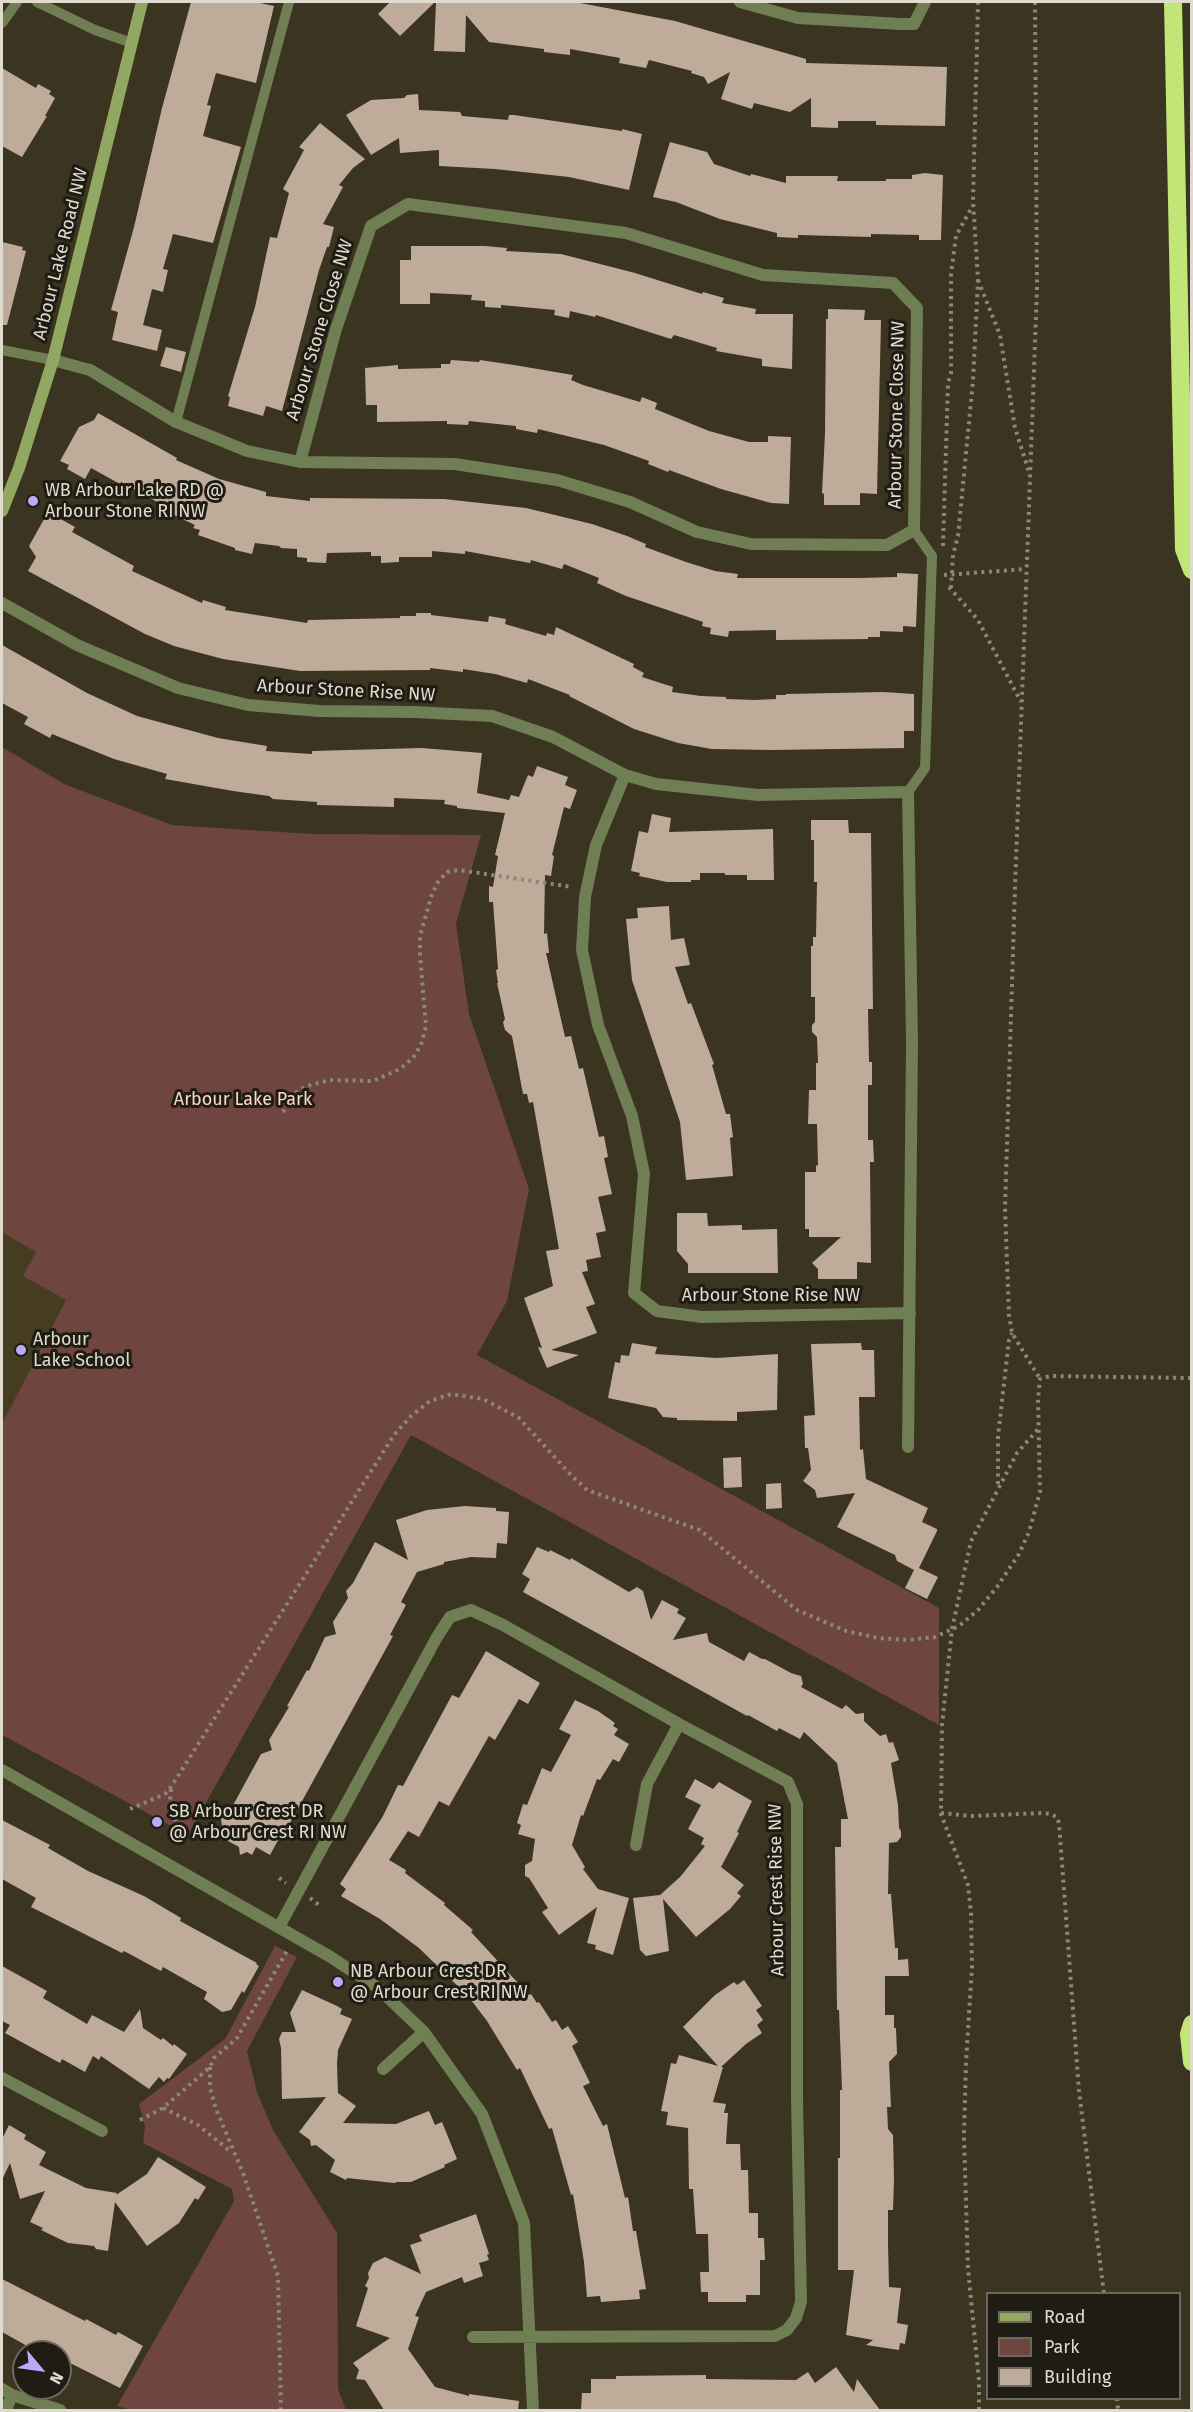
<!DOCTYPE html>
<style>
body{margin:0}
#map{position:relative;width:1193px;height:2412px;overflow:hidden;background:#3a3420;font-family:"Fira Sans",sans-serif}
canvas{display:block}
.frame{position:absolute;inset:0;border:3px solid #dfdbcf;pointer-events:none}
.legend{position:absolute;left:986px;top:2292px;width:195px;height:108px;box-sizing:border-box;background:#1f1c13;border:2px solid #6c685e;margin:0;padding:8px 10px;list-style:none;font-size:18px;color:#dfdbcf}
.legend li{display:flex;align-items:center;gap:12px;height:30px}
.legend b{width:30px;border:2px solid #6c685e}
.north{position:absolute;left:12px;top:2340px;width:60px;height:60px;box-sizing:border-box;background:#1f1c13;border:2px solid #6c685e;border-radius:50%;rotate:119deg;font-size:16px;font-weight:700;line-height:24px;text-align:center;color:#dfdbcf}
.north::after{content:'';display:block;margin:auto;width:21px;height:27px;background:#b9aaf7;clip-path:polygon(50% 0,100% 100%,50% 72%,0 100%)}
</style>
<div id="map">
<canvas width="1193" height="2412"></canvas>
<div class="frame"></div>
<ul class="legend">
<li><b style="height:8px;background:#91a863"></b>Road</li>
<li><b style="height:16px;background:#6e453f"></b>Park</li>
<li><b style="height:16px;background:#bfab9a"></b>Building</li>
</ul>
<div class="north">N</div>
</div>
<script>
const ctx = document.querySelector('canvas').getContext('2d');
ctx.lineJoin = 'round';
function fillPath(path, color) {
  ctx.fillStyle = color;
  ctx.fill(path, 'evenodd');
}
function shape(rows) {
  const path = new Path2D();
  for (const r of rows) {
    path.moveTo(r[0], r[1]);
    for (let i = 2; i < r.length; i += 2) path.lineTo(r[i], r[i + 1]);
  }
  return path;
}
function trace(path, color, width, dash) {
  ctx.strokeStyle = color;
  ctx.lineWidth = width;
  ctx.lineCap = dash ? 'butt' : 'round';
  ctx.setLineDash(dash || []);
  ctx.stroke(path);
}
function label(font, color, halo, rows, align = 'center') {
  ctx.font = font + ' "Fira Sans",sans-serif';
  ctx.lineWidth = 6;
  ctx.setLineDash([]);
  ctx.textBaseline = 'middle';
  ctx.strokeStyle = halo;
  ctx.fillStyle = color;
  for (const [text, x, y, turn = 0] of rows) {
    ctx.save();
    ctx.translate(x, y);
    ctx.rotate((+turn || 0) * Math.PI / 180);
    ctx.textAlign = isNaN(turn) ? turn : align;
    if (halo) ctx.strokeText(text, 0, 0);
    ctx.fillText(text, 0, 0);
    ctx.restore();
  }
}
const built = shape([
 [2,1232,79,1276,2,1424]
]);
const green = shape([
 [2,747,64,784,172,825,312,834,481,835,456,924,469,1014,529,1189,507,1301,477,1355,939,1608,939,1725,411,1435,188,1835,2,1735,2,1424,66,1300,23,1276,36,1252,2,1232],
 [275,1946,297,1957,247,2051,257,2092,273,2130,337,2233,338,2389,346,2410,131,2410,117,2406,234,2201,232,2189,143,2143,145,2126,139,2104,225,2039]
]);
const building = shape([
 [191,2,256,2,274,6,256,83,216,73,207,105,211,106,203,136,241,147,213,243,173,234,163,269,168,270,163,292,152,289,143,325,162,330,157,351,112,340,118,312,111,310,134,227,162,108],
 [390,2,435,2,400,36,378,14],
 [436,2,575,2,675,21,806,59,806,63,947,67,945,126,876,125,876,121,838,121,838,128,811,127,811,98,790,112,754,103,752,109,721,99,730,72,708,84,704,77,691,73,692,71,649,60,646,68,619,63,620,58,570,49,570,55,544,52,544,49,489,42,466,15,465,52,434,51],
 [2,68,36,88,38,84,51,91,49,94,55,98,45,116,47,116,22,157,2,146],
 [418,94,419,110,460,112,462,116,508,120,509,115,514,115,622,131,622,129,642,134,629,190,569,177,495,169,439,166,439,150,400,153,399,138,371,155,346,115,371,100,404,98,407,95],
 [320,123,365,159,353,168,339,185,343,187,323,224,334,227,329,247,327,247,319,270,282,411,266,406,263,416,228,406,230,397,228,396,255,307,270,237,277,238,289,193,283,189,304,150,299,147],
 [670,142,707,152,714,164,750,176,751,174,786,183,786,176,838,176,837,181,886,181,886,179,912,179,912,175,925,173,943,175,941,240,919,240,919,235,871,234,871,237,798,235,798,238,777,237,777,233,720,219,676,202,653,197],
 [2,242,23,247,22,250,26,251,7,325,2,325],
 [411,246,485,246,507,248,506,251,561,254,635,273,702,294,703,292,724,298,722,303,756,309,755,314,793,314,792,369,762,366,762,359,716,351,717,348,674,335,671,339,596,315,595,317,570,311,569,318,554,315,555,310,501,305,501,308,485,307,485,301,471,300,472,295,430,293,430,304,400,304,400,260,411,260],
 [828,309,865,310,864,320,881,320,877,494,860,493,860,505,824,505,824,494,822,493,825,433,826,319,828,319],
 [166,347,186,352,181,372,160,366],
 [451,360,479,362,480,360,514,365,573,375,571,380,583,385,640,402,642,397,657,403,655,409,709,431,749,442,768,442,768,436,791,437,789,504,771,503,721,489,669,470,668,472,648,464,649,461,604,445,538,429,537,433,516,429,516,426,469,421,468,425,447,424,447,421,377,422,377,405,366,405,365,368,398,365,398,369,441,368,441,364,450,364],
 [98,413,177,458,176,460,219,479,266,492,266,496,310,501,310,498,444,499,526,508,592,524,627,536,646,544,645,547,686,562,715,571,738,574,737,578,858,578,897,577,897,573,918,574,916,627,903,626,903,632,880,631,880,637,868,637,868,639,776,640,776,630,729,631,728,637,710,634,711,628,702,626,703,622,626,596,597,583,599,578,564,564,562,569,531,560,530,563,465,551,465,554,432,551,432,557,399,557,399,562,381,563,381,556,371,556,371,552,327,553,326,563,307,562,307,558,297,557,297,549,281,548,279,546,255,543,252,554,235,550,235,548,198,535,200,530,193,528,195,525,159,508,161,504,121,482,120,484,91,468,85,479,67,469,69,465,60,461,79,427,94,420],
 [48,512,75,527,72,532,134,566,132,571,202,603,203,600,226,607,225,610,307,623,308,620,400,618,400,616,416,616,416,613,431,613,431,615,488,622,489,616,506,619,505,624,546,636,547,633,554,635,556,627,634,664,633,667,644,673,642,677,673,687,672,692,701,696,726,697,726,699,755,700,776,699,776,695,786,695,786,694,883,692,914,694,914,731,904,731,904,748,772,750,712,749,678,743,634,729,569,696,570,695,528,679,527,683,495,674,463,669,463,672,430,668,430,670,300,671,223,659,174,646,145,634,28,571,36,557,29,546],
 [2,645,87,693,137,716,218,738,267,746,266,751,312,754,312,751,422,748,482,753,477,793,509,800,511,795,519,797,528,775,533,777,537,766,568,777,565,785,577,790,570,809,564,807,552,855,554,856,551,876,545,875,544,934,547,933,549,953,546,953,565,1037,571,1036,579,1069,583,1068,599,1137,604,1136,608,1157,604,1158,612,1194,598,1197,606,1231,596,1233,601,1257,586,1260,588,1271,582,1272,595,1304,586,1307,597,1333,551,1350,579,1355,547,1368,538,1347,542,1348,524,1298,553,1286,546,1251,559,1249,533,1102,529,1103,527,1094,523,1094,512,1036,505,1030,503,1022,505,1019,497,983,498,983,496,970,498,969,493,902,489,902,489,886,493,887,498,856,495,855,505,813,457,808,457,806,444,804,445,800,394,798,394,807,317,805,317,802,273,799,269,796,233,791,165,779,167,774,114,759,52,734,50,738,24,724,28,717,2,703],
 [652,814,671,818,669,832,773,829,774,880,747,880,747,875,726,875,724,873,700,873,700,880,691,880,691,882,667,882,639,876,640,873,631,871,639,831,648,833],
 [811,820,848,820,849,833,871,833,873,1009,868,1009,869,1062,872,1062,872,1085,868,1085,868,1140,873,1140,874,1162,870,1162,871,1263,857,1262,857,1279,818,1279,818,1269,812,1263,841,1237,809,1237,809,1229,805,1229,805,1172,816,1172,816,1166,818,1165,817,1124,808,1124,809,1090,816,1090,816,1063,818,1063,817,1037,812,1032,812,1025,815,1022,815,997,811,997,811,946,813,946,813,937,816,937,817,882,814,882,814,840,811,840],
 [669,906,671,940,684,938,690,965,675,967,688,1004,691,1003,714,1064,712,1065,726,1114,730,1114,733,1137,730,1138,733,1176,686,1180,680,1122,632,980,626,919,638,918,637,908],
 [677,1213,707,1213,708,1226,742,1225,742,1230,777,1229,778,1273,688,1273,688,1264,677,1251],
 [632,1343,657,1347,655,1354,717,1358,778,1354,777,1410,737,1412,737,1421,677,1420,677,1418,663,1417,656,1408,608,1398,615,1362,620,1363,621,1355,629,1356],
 [861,1343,862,1350,874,1350,875,1397,859,1397,860,1450,863,1449,866,1479,928,1508,922,1522,937,1529,937,1531,919,1568,938,1577,927,1599,905,1588,914,1570,897,1561,895,1555,837,1527,855,1493,817,1498,815,1490,803,1481,811,1470,808,1448,805,1448,804,1416,815,1415,811,1344],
 [741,1457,742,1487,724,1488,723,1458],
 [781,1483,782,1508,766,1509,766,1484],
 [465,1506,496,1508,496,1511,509,1512,507,1544,497,1543,496,1558,471,1557,444,1562,444,1564,417,1572,401,1602,406,1605,390,1635,393,1636,285,1832,283,1831,270,1855,256,1847,252,1855,247,1852,240,1855,239,1847,217,1835,222,1826,221,1819,226,1810,231,1809,261,1754,272,1750,269,1740,289,1707,287,1706,307,1670,309,1671,325,1637,336,1634,333,1622,348,1598,346,1591,353,1583,375,1542,408,1560,396,1520,427,1510],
 [537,1547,549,1552,550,1550,570,1560,571,1558,629,1592,637,1587,643,1591,651,1620,662,1600,679,1609,677,1613,686,1618,673,1640,707,1633,709,1642,744,1661,749,1652,762,1659,765,1659,791,1673,801,1676,803,1684,801,1687,842,1709,846,1705,856,1714,864,1713,864,1721,880,1736,886,1734,889,1743,893,1742,899,1760,891,1763,898,1805,899,1828,901,1831,901,1837,897,1842,889,1843,888,1894,891,1894,895,1948,898,1948,898,1960,908,1959,909,1976,885,1976,885,2015,894,2015,894,2028,896,2028,897,2054,889,2062,891,2107,887,2107,888,2129,893,2135,894,2178,893,2210,888,2210,888,2244,889,2287,901,2288,897,2323,908,2325,905,2344,900,2343,899,2350,866,2345,873,2340,846,2335,854,2270,838,2270,838,2158,840,2158,840,2090,842,2090,839,2010,837,2010,835,1847,841,1847,841,1819,848,1819,837,1763,804,1732,800,1739,779,1728,777,1731,748,1715,747,1716,523,1592,530,1579,522,1574],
 [486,1651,540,1683,528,1704,519,1699,495,1740,489,1736,449,1806,439,1801,419,1837,408,1831,389,1860,406,1870,405,1873,445,1903,444,1905,473,1930,471,1932,529,1995,531,1994,537,2003,539,2002,552,2022,556,2020,562,2030,568,2026,578,2042,572,2046,590,2083,583,2086,603,2126,607,2124,625,2198,628,2197,633,2231,636,2231,646,2289,639,2290,640,2299,601,2302,600,2296,587,2297,584,2262,573,2194,571,2195,552,2128,549,2129,520,2068,517,2070,487,2021,468,1996,419,1948,380,1919,341,1896,346,1889,340,1884,383,1816,398,1785,403,1786,452,1695,459,1698],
 [575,1700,598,1711,615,1723,613,1726,618,1729,614,1735,629,1744,619,1762,613,1759,600,1780,597,1779,583,1816,581,1815,572,1845,585,1867,583,1869,598,1889,629,1898,613,1955,595,1949,596,1945,587,1943,597,1907,559,1935,542,1912,548,1908,529,1878,525,1876,525,1865,532,1861,535,1839,518,1834,521,1825,517,1823,523,1804,527,1805,542,1768,551,1772,571,1735,559,1729],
 [695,1779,713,1789,719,1782,752,1801,737,1832,739,1833,721,1867,744,1885,737,1893,741,1896,730,1909,696,1937,663,1899,669,1951,646,1956,640,1950,633,1898,660,1895,680,1877,705,1846,701,1844,704,1838,688,1829,701,1805,685,1797],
 [2,1820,50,1845,48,1848,88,1871,144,1896,181,1918,180,1921,257,1963,256,1964,259,1966,244,1993,242,1991,231,2010,222,2012,204,1999,207,1992,163,1967,161,1971,124,1951,122,1953,31,1907,36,1898,2,1879],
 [2,1966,47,1991,43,1998,87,2024,92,2015,124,2032,140,2009,143,2028,161,2040,163,2038,173,2046,174,2044,187,2054,169,2079,167,2078,164,2082,159,2077,149,2089,101,2056,99,2060,93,2056,85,2072,62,2059,60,2063,5,2033,10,2025,2,2021],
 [744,1980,762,2006,756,2010,763,2020,757,2025,762,2033,746,2044,721,2067,723,2067,713,2102,726,2104,724,2113,728,2113,726,2144,740,2144,741,2170,748,2170,749,2213,758,2213,758,2238,764,2238,765,2260,760,2260,760,2295,746,2295,746,2302,708,2302,708,2292,701,2292,700,2272,709,2272,708,2234,696,2234,693,2189,689,2189,688,2128,666,2125,668,2112,661,2111,671,2063,676,2064,679,2055,718,2066,683,2027,715,1995,734,1982,737,1985],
 [302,1990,337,2006,342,2009,340,2014,352,2019,338,2050,337,2064,338,2093,356,2106,343,2123,396,2124,429,2111,435,2125,442,2122,457,2159,444,2165,445,2167,411,2182,397,2182,394,2183,347,2178,346,2180,330,2172,335,2160,316,2145,311,2146,310,2140,299,2132,326,2097,282,2099,281,2048,279,2039,282,2032,296,2032,290,2013],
 [9,2125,26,2135,24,2139,46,2152,39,2165,86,2188,117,2193,116,2195,147,2174,158,2157,206,2187,198,2200,195,2198,179,2223,147,2246,115,2202,108,2251,96,2249,94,2246,68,2243,41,2230,43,2228,30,2222,45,2191,20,2199,10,2163,2,2180,2,2139],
 [476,2214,489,2254,487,2255,489,2260,479,2263,483,2276,464,2283,462,2277,426,2292,415,2316,419,2317,408,2349,435,2387,469,2396,469,2394,519,2401,518,2410,384,2410,365,2380,356,2379,359,2370,353,2363,390,2338,356,2326,368,2288,365,2286,369,2278,368,2273,373,2263,385,2257,421,2274,410,2245,422,2241,419,2235],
 [2,2279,85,2321,86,2319,116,2335,118,2332,143,2346,120,2388,60,2358,60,2352,38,2352,2,2332],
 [836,2367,854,2392,857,2379,880,2410,581,2410,582,2393,591,2393,591,2379,616,2379,616,2376,706,2375,706,2379,796,2380,808,2372,815,2383]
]);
const path = shape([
 [1035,2,1037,288,1015,888,1005,1208,1009,1315,1012,1333,1040,1379],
 [978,280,1000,335,1015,428,1029,472],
 [943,546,948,383,951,373,951,274,956,236,973,205],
 [944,575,1026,569],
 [949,587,978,620,1021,702],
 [951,588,953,555,958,536,973,381,978,280,973,200,978,2],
 [283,1112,297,1092,307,1086,330,1080,373,1081,400,1069,413,1058,421,1045,426,1026,420,955,420,936,432,894,438,882,447,872,459,870,572,887],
 [998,1484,998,1436,1009,1340,1012,1333],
 [171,1789,170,1801,180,1838],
 [130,1809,165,1794,171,1787,394,1435,412,1415,430,1401,451,1394,483,1399,519,1418,571,1475,587,1490,700,1530,797,1610,846,1631,878,1638,908,1640,935,1637,959,1626,978,1610,997,1587,1019,1554,1029,1532,1040,1492,1038,1399,1040,1379,1050,1376,1192,1378],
 [941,1813,971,1816,1043,1813,1050,1814,1057,1817,1059,1823,1079,2091,1104,2294],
 [279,1878,286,1883],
 [310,1898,319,1905],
 [210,2067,210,2088,216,2109,243,2173,278,2276,281,2410],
 [163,2108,198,2125,230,2151],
 [140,2120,163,2108,210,2067,214,2058,237,2038,288,1949],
 [1117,2398,1118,2410],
 [979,2410,979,2381,968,2269,964,2136,966,2062,972,1967,971,1913,968,1885,941,1814,942,1725,952,1629,971,1541,1017,1453,1039,1428]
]);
const lane = shape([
 [37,2,95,30,132,43],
 [2,23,17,2],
 [2,350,53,360],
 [176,422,289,2],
 [908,792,925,768,932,556,914,530]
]);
const street = shape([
 [740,2,798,18,901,24,914,24,925,2],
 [53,360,90,370,176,422,247,451,300,462,455,464,557,480,630,502,697,532,751,544,887,545,914,530,917,308,893,283,763,275,626,233,408,204,371,226,336,329,300,462],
 [2,603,77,645,178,688,248,705,319,711,415,712,492,716,553,737,625,775,656,784,758,795,908,792,912,1043,908,1447],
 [625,775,596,845,585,897,582,950,598,1025,632,1116,644,1174,634,1293,657,1311,702,1317,910,1313],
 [2,1770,329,1956,378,1988,424,2032,482,2114,524,2223,533,2410],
 [636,1845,647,1784,679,1724],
 [279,1927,437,1637,450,1617,471,1610,503,1625,679,1724,788,1782,797,1804,797,2100,801,2302,796,2318,787,2330,775,2336,473,2337],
 [383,2069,424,2032],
 [2,2078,102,2131],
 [2,2389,12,2395,60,2410],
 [6,2410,12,2395]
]);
const secondary = shape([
 [2,511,19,468,53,360,142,2]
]);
const highway = shape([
 [1173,2,1184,549,1192,570],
 [1192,2024,1189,2034,1192,2062]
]);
const markers = [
 [33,501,6,"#b9aaf7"],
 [21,1350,6,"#b9aaf7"],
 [157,1822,6,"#b9aaf7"],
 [338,1982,6,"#b9aaf7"]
];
const streetNames = [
 ["Arbour Lake Road NW",61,254,-76],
 ["Arbour Stone Close NW",320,330,-73],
 ["Arbour Stone Close NW",897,415,-89],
 ["Arbour Stone Rise NW",346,691,3],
 ["Arbour Stone Rise NW",771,1296],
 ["Arbour Crest Rise NW",777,1890,-91]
];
const poiNames = [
 ["WB Arbour Lake RD @",45,491],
 ["Arbour Stone RI NW",45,512],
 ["Arbour",33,1340],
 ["Lake School",33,1361],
 ["SB Arbour Crest DR",169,1812],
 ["@ Arbour Crest RI NW",169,1833],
 ["NB Arbour Crest DR",350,1972],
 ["@ Arbour Crest RI NW",350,1993]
];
const parkNames = [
 ["Arbour Lake Park",243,1100]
];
fillPath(built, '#453c21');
fillPath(green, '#6e453f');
fillPath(building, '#bfab9a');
trace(path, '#8c8777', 4, [3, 4.5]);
trace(lane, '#707e54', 10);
trace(street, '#707e54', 12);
trace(secondary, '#91a863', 12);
trace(highway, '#c2e577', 18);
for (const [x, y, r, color] of markers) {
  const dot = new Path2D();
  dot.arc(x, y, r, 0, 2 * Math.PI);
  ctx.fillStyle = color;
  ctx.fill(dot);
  trace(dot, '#1f1c13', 2);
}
label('18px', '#dfdbcf', '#1f1c13', streetNames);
label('18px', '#dfdbcf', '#1f1c13', poiNames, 'left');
label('18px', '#fcd4ce', '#1f1c13', parkNames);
</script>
